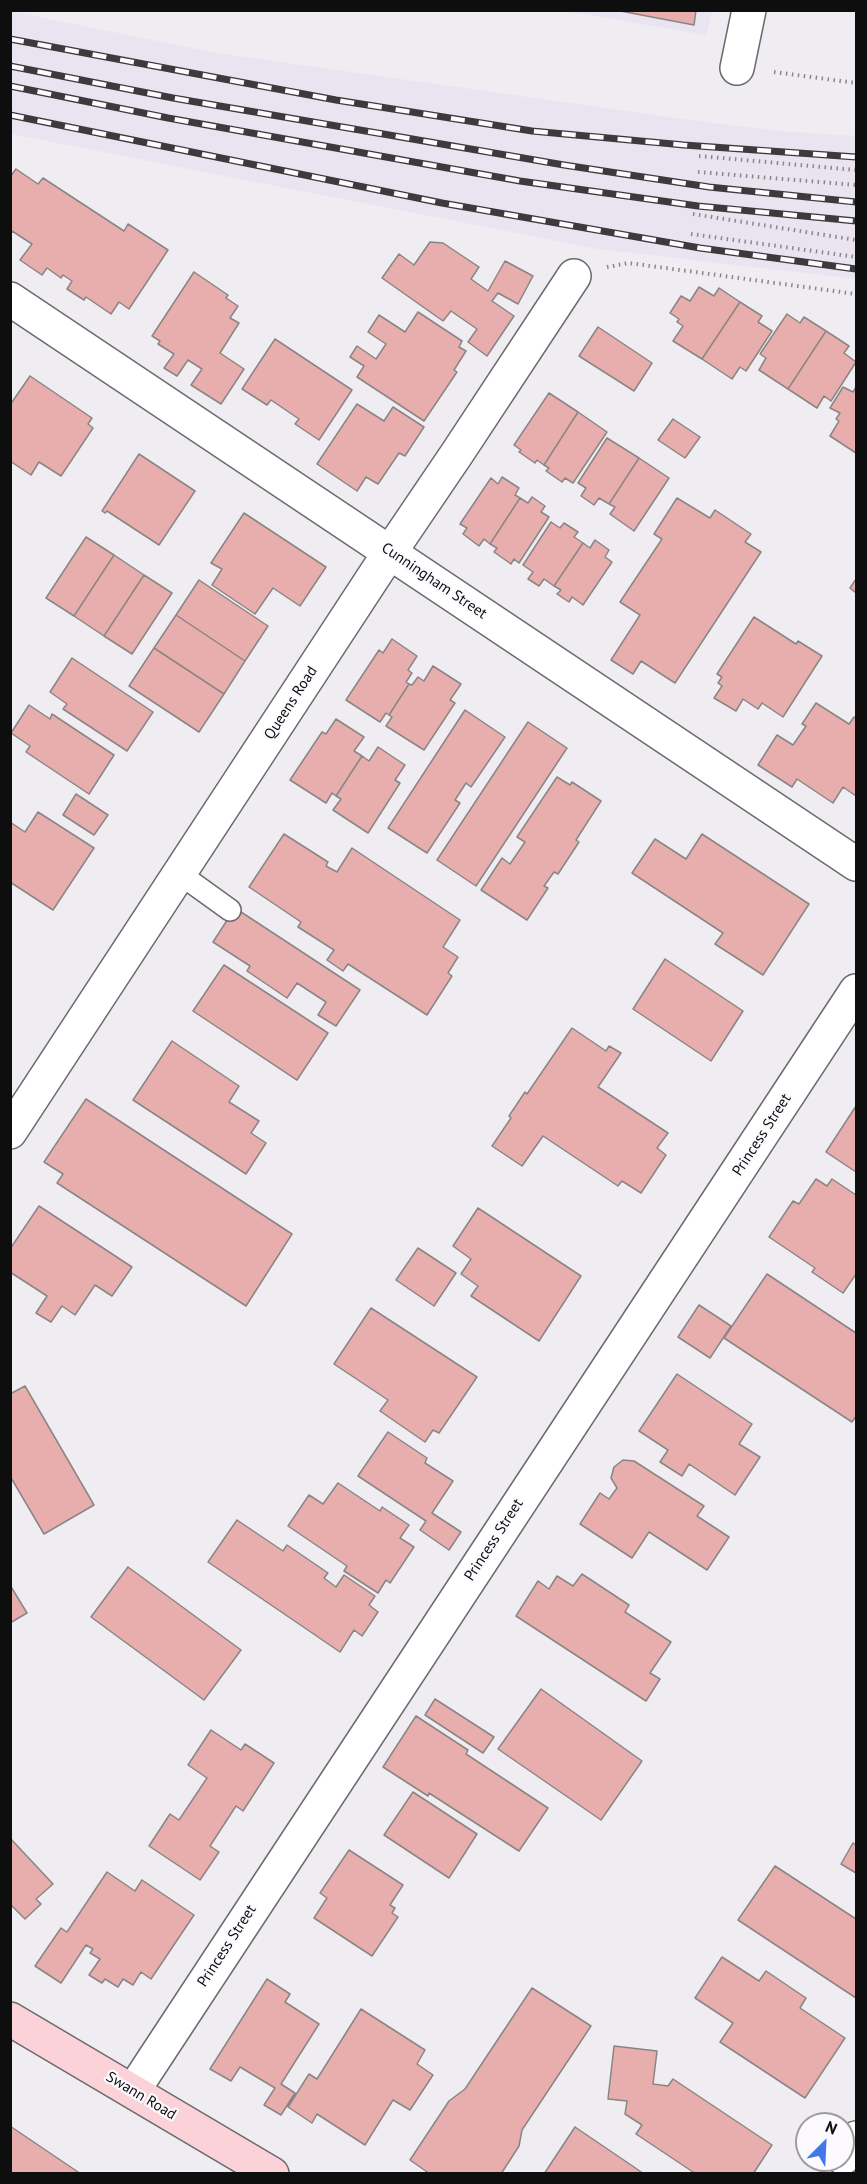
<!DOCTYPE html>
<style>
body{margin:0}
#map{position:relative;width:867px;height:2184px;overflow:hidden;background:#efedf1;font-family:"PT Sans",sans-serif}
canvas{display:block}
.frame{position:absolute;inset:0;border:12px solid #0f0e0f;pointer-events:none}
.north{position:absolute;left:795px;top:2112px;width:60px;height:60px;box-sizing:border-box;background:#fcfaff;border:2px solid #9d9c9f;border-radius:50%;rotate:24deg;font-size:16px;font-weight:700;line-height:24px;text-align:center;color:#0f0e0f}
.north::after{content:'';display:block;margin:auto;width:21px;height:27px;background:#4277e8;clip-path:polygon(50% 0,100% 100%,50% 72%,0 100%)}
</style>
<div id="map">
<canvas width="867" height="2184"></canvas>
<div class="frame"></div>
<div class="north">N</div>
</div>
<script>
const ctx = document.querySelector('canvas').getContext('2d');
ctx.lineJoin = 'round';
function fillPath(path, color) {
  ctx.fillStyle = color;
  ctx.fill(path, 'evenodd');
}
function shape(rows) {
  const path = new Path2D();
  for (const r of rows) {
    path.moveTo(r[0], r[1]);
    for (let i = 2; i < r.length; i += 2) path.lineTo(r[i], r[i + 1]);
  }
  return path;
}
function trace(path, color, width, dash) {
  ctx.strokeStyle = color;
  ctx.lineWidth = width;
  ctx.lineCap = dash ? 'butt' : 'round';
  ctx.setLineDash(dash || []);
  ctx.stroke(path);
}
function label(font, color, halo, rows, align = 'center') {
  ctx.font = font + ' "PT Sans",sans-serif';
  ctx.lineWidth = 4.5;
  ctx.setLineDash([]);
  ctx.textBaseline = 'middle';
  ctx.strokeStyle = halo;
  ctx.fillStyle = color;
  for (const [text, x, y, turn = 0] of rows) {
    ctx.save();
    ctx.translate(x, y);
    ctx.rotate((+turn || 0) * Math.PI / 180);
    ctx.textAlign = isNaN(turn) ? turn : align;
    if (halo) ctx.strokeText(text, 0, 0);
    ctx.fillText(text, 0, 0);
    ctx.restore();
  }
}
const built = shape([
 [10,11,217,53,697,121,778,131,856,136,856,279,598,249,11,134],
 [565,11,712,11,706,35]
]);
const building = shape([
 [615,10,696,10,694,25,615,10],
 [16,169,38,184,43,178,124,231,128,224,168,250,129,309,119,302,111,314,86,297,84,300,67,289,72,281,63,275,61,278,47,268,42,275,20,260,32,244,12,231,10,234,10,177,16,169],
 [430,242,443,243,479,267,471,279,488,291,505,261,533,276,518,304,498,293,492,301,514,316,487,356,468,342,477,329,451,311,443,321,382,278,399,254,414,265,430,242],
 [194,272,228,295,226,298,238,306,230,318,239,323,220,353,244,369,221,404,191,385,202,369,188,360,177,376,164,368,174,354,158,344,160,341,152,336,194,272],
 [699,287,714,296,719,288,740,302,702,359,673,341,683,326,677,322,679,319,670,313,681,296,690,301,699,287],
 [740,302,762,316,758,322,772,331,746,371,740,367,732,379,702,359,740,302],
 [418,312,462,341,459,347,466,351,454,370,457,372,424,421,357,377,364,366,350,357,357,346,376,359,386,344,368,332,379,315,405,332,418,312],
 [787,314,800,323,804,317,826,331,788,389,759,370,766,358,760,354,787,314],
 [598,327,652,363,634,391,579,356,598,327],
 [826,331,849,346,844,353,856,362,831,401,824,396,817,408,788,389,826,331],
 [275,339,352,390,319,440,295,424,299,419,271,400,267,405,242,389,275,339],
 [30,376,92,418,88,424,93,428,61,476,39,462,31,475,10,461,10,405,30,376],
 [843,387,853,392,856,387,856,453,830,436,839,421,836,419,840,413,830,408,843,387],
 [549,393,578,412,544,465,537,460,535,463,519,452,521,450,514,445,549,393],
 [357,404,384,421,393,407,424,427,405,456,399,453,378,484,366,477,357,491,317,464,357,404],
 [578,412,607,432,573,483,565,478,562,482,546,471,549,468,544,465,578,412],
 [673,419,700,437,685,458,658,440,673,419],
 [607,438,639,458,609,504,599,498,594,505,581,496,586,488,578,483,607,438],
 [139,454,195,491,159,545,107,511,105,513,102,511,139,454],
 [639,458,669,478,634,531,610,514,615,507,609,504,639,458],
 [502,477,519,488,515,495,520,498,490,544,484,539,479,546,463,534,467,528,460,524,491,478,498,484,502,477],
 [532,497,545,506,541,512,549,517,519,563,514,559,511,564,494,552,497,548,490,544,520,498,528,503,532,497],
 [677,498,710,518,715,510,751,534,745,542,761,552,675,683,641,661,633,674,611,660,640,615,620,602,662,539,654,534,677,498],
 [244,513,326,567,300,606,273,588,255,614,212,585,222,569,211,563,244,513],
 [551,522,560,528,564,523,578,532,574,537,583,543,554,586,544,579,539,586,528,579,533,572,523,565,551,522],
 [86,537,114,555,74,616,46,598,86,537],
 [595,540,609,550,605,557,612,562,583,605,572,597,569,602,557,594,561,590,554,586,583,543,590,548,595,540],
 [114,555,144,575,104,636,74,616,114,555],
 [144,575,172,593,132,654,104,636,144,575],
 [856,579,856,593,850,588,856,579],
 [199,580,268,626,245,661,176,615,199,580],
 [176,615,245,661,224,694,154,648,176,615],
 [754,617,796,644,798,641,822,656,783,717,762,703,758,709,743,699,736,711,714,698,722,686,718,683,722,677,717,674,754,617],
 [392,639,417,656,408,670,412,673,406,682,409,684,389,715,386,713,380,722,346,700,379,650,383,653,392,639],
 [154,648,224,694,199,732,129,686,154,648],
 [72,658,153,712,127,751,63,709,67,704,50,692,72,658],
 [433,666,461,684,450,700,455,703,424,750,386,726,392,717,389,715,409,684,412,685,418,677,424,681,433,666],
 [816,703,849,724,854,717,856,718,856,796,843,787,833,803,797,779,792,787,758,765,777,735,793,745,806,726,802,724,816,703],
 [29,705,50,719,52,714,114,755,89,794,26,752,30,746,11,733,29,705],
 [465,710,505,737,471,787,466,783,455,800,460,803,427,853,388,828,465,710],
 [336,719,364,737,354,751,362,756,336,796,332,793,326,803,290,780,322,732,326,734,336,719],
 [528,722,567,748,476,886,437,860,528,722],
 [378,747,405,765,395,780,400,783,368,833,333,810,341,799,336,796,362,756,369,761,378,747],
 [557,777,570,785,572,782,601,801,576,840,579,842,558,874,554,872,544,886,548,888,527,920,481,890,502,858,510,864,525,842,517,837,557,777],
 [76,794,108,815,94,835,63,815,76,794],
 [38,812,94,848,53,910,10,882,10,822,25,832,38,812],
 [284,834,328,862,326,866,337,872,352,848,460,920,443,947,458,957,448,973,452,976,427,1015,348,964,343,971,327,960,334,950,298,927,301,922,249,887,284,834],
 [702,834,809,904,763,975,715,944,723,933,632,873,655,839,686,859,702,834],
 [235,908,360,990,336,1026,318,1015,326,1002,297,983,287,998,247,971,250,966,213,942,235,908],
 [665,959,743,1011,711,1061,633,1009,665,959],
 [224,965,328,1033,297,1080,193,1011,224,965],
 [572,1028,606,1051,609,1046,621,1053,598,1087,668,1133,657,1148,666,1155,641,1193,622,1181,618,1186,543,1136,522,1166,492,1146,511,1118,509,1116,525,1092,527,1094,572,1028],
 [172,1041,239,1086,229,1102,259,1121,251,1133,266,1143,246,1174,133,1100,172,1041],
 [86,1099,292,1234,246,1306,57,1183,63,1174,44,1162,86,1099],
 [856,1106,856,1172,826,1152,856,1106],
 [816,1179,827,1186,832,1179,856,1195,856,1274,843,1293,812,1272,815,1268,769,1237,793,1201,799,1204,816,1179],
 [39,1206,132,1267,112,1296,95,1285,75,1315,62,1306,51,1322,36,1313,47,1296,10,1272,10,1249,39,1206],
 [478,1208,581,1276,539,1341,471,1296,478,1286,461,1274,471,1259,453,1246,478,1208],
 [418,1248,456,1273,434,1306,396,1280,418,1248],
 [767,1274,856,1333,856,1416,852,1422,724,1338,767,1274],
 [699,1305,731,1326,710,1358,678,1337,699,1305],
 [371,1308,477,1377,439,1433,433,1430,425,1442,380,1411,388,1400,334,1364,371,1308],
 [677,1374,752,1424,739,1444,760,1457,735,1495,689,1464,682,1476,660,1462,668,1450,639,1431,677,1374],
 [25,1386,94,1505,44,1534,10,1476,10,1394,25,1386],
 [388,1432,427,1458,425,1463,453,1481,432,1513,461,1532,449,1550,420,1530,426,1521,358,1476,388,1432],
 [623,1460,634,1461,704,1506,697,1516,729,1537,707,1570,649,1532,632,1558,580,1524,600,1493,609,1499,617,1488,611,1478,614,1467,623,1460],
 [338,1483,380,1511,382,1507,409,1525,400,1538,414,1547,390,1583,386,1580,378,1593,344,1571,347,1566,288,1526,309,1495,323,1504,338,1483],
 [237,1520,283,1551,287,1545,328,1573,324,1578,336,1587,344,1575,375,1596,369,1605,378,1612,362,1636,354,1630,340,1652,208,1562,237,1520],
 [128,1567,241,1650,204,1700,91,1617,128,1567],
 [582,1574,629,1605,625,1612,671,1642,650,1673,660,1679,646,1701,516,1616,538,1581,549,1589,557,1576,573,1586,582,1574],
 [10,1585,27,1613,10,1623,10,1585],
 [541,1689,642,1761,601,1820,498,1749,541,1689],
 [435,1699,494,1737,483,1753,425,1715,435,1699],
 [416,1716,468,1750,466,1754,548,1808,519,1851,429,1793,428,1796,383,1767,416,1716],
 [211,1730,241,1750,245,1744,274,1763,243,1811,236,1806,210,1846,219,1852,200,1880,149,1846,170,1814,179,1820,207,1778,188,1765,211,1730],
 [413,1792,477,1834,449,1878,384,1835,413,1792],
 [10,1838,53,1884,36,1899,41,1904,25,1919,10,1904,10,1838],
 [853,1843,856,1845,856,1873,841,1864,853,1843],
 [349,1850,403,1885,390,1905,395,1908,392,1913,398,1917,372,1956,314,1918,327,1898,320,1893,349,1850],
 [775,1866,856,1919,856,1998,738,1920,775,1866],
 [107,1872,135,1891,142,1880,194,1915,151,1979,141,1972,133,1985,123,1979,118,1987,105,1979,102,1983,89,1975,100,1959,90,1953,93,1949,86,1945,61,1983,35,1966,61,1928,67,1932,107,1872],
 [722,1957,759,1981,766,1971,806,1998,800,2008,845,2038,805,2098,720,2042,733,2023,695,1998,722,1957],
 [267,1979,290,1994,285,2002,319,2024,281,2084,295,2093,281,2115,264,2105,275,2088,240,2067,231,2081,210,2069,267,1979],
 [532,1988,591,2026,522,2130,519,2146,501,2174,430,2174,410,2160,449,2101,465,2089,532,1988],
 [361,2009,425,2050,417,2064,433,2075,410,2110,393,2100,365,2145,317,2114,312,2123,288,2107,309,2074,317,2079,361,2009],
 [614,2046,657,2051,653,2084,668,2086,673,2079,772,2145,753,2174,696,2174,636,2134,642,2125,625,2114,627,2101,608,2099,614,2046],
 [10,2126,81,2174,10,2174,10,2126],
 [575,2127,634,2167,644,2174,544,2174,575,2127]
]);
const path = shape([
 [774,72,856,83],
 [699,156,856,170],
 [698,172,856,185],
 [693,214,856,240],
 [691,234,856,257],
 [607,267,629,263,856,294]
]);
const service = shape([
 [180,874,230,910]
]);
const minor = shape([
 [737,68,749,10],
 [10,299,856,864],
 [10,1132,378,570,458,452,574,276],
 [133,2091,856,991],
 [843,2158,856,2138]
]);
const secondary = shape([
 [10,2019,272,2174]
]);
const rail = shape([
 [10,39,336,100,532,131,684,145,856,157],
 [10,66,173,98,564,165,709,187,856,202],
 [10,86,168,118,520,181,698,206,856,221],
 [10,115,442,203,700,248,856,269]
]);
const streetNames = [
 ["Cunningham Street",434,581,34],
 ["Queens Road",291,703,-57],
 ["Princess Street",762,1135,-57],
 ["Princess Street",494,1540,-57],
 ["Princess Street",227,1946,-57],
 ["Swann Road",141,2096,31]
];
fillPath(built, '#e9e4f0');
fillPath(building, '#e8aead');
trace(building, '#8a8585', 1.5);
trace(service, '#6b6a6d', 24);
trace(minor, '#6b6a6d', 36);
trace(secondary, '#6b6a6d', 36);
trace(path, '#888789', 4, [1.5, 4.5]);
trace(service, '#fff', 21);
trace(minor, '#fff', 33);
trace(secondary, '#fbd2d7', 33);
trace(rail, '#3b3a3c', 7);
trace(rail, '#fcfaff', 4.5, [14]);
label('15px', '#0f0e0f', '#fcfaff', streetNames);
</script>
